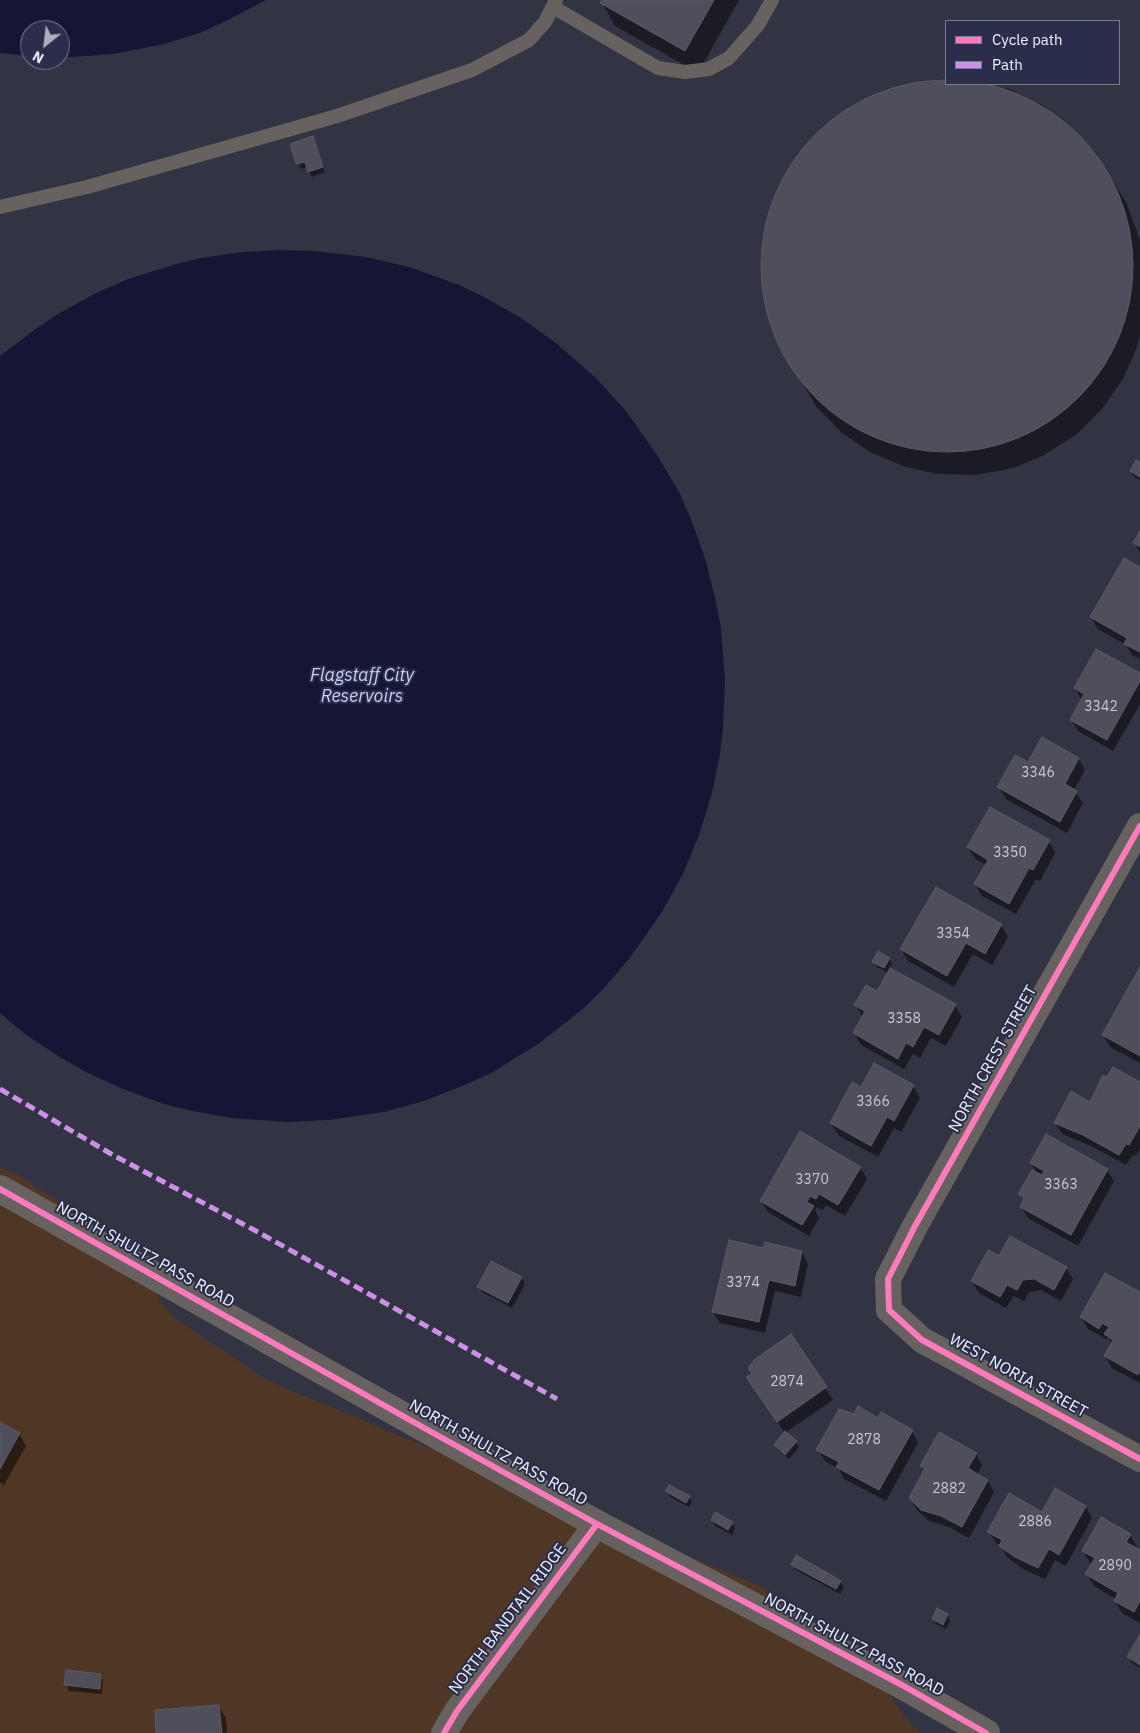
<!DOCTYPE html>
<style>
body{margin:0}
#map{position:relative;width:1140px;height:1733px;overflow:hidden;background:#323443;font-family:"IBM Plex Sans",sans-serif}
canvas{display:block}
.legend{position:absolute;left:945px;top:20px;width:175px;height:65px;box-sizing:border-box;background:#2b2e4a;border:1px solid #797c91;margin:0;padding:6px 9px;list-style:none;font-size:15px;color:#eff1fc}
.legend li{display:flex;align-items:center;gap:10px;height:25px}
.legend b{width:25px;border:1px solid #797c91}
.north{position:absolute;left:20px;top:20px;width:50px;height:50px;box-sizing:border-box;background:#2b2e4a;border:1px solid #797c91;border-radius:50%;rotate:209deg;font-size:14px;font-weight:700;line-height:20px;text-align:center;color:#eff1fc}
.north::after{content:'';display:block;margin:auto;width:18px;height:22px;background:#adafbb;clip-path:polygon(50% 0,100% 100%,50% 72%,0 100%)}
</style>
<div id="map">
<canvas width="1140" height="1733"></canvas>
<ul class="legend">
<li><b style="height:6px;background:#fd7abc"></b>Cycle path</li>
<li><b style="height:6px;background:#ce8fe9"></b>Path</li>
</ul>
<div class="north">N</div>
</div>
<script>
const ctx = document.querySelector('canvas').getContext('2d');
ctx.lineJoin = 'round';
function fillPath(path, color) {
  ctx.fillStyle = color;
  ctx.fill(path, 'evenodd');
}
function shape(rows) {
  const path = new Path2D();
  for (const r of rows) {
    if (r.length === 3) {
      path.moveTo(r[0] + r[2], r[1]);
      path.arc(r[0], r[1], r[2], 0, 2 * Math.PI);
      continue;
    }
    path.moveTo(r[0], r[1]);
    for (let i = 2; i < r.length; i += 2) path.lineTo(r[i], r[i + 1]);
  }
  return path;
}
function trace(path, color, width, dash) {
  ctx.strokeStyle = color;
  ctx.lineWidth = width;
  ctx.lineCap = dash ? 'butt' : 'round';
  ctx.setLineDash(dash || []);
  ctx.stroke(path);
}
function label(font, color, halo, rows, align = 'center') {
  ctx.font = font + ' "IBM Plex Sans",sans-serif';
  ctx.lineWidth = 4;
  ctx.setLineDash([]);
  ctx.textBaseline = 'middle';
  ctx.strokeStyle = halo;
  ctx.fillStyle = color;
  for (const [text, x, y, turn = 0] of rows) {
    ctx.save();
    ctx.translate(x, y);
    ctx.rotate((+turn || 0) * Math.PI / 180);
    ctx.textAlign = isNaN(turn) ? turn : align;
    if (halo) ctx.strokeText(text, 0, 0);
    ctx.fillText(text, 0, 0);
    ctx.restore();
  }
}
const green = shape([
 [0,1167,17,1174,112,1238,173,1317,269,1381,758,1585,854,1648,914,1728,921,1733,0,1733]
]);
const water = shape([
 [0,0,266,0,226,21,202,32,164,44,113,54,72,57,60,57,60,30,30,30,30,56,0,53],
 [281,250,313,251,366,257,409,267,459,285,484,297,521,318,556,343,597,379,625,410,657,455,679,492,690,517,705,558,715,598,721,628,725,681,723,728,720,754,712,793,699,835,683,874,662,912,629,959,604,988,583,1009,538,1044,491,1073,467,1084,424,1101,384,1112,329,1120,288,1122,232,1118,193,1111,164,1104,123,1089,84,1071,60,1057,25,1034,0,1013,0,356,37,328,58,314,96,293,131,278,173,265,201,258,243,252]
]);
const shadow = shape([
 [603,0,739,0,698,73,615,26,602,3],
 [935,80,946,80,946,84,985,84,1009,89,1041,104,1065,121,1094,151,1113,181,1127,204,1140,240,1140,335,1137,347,1123,379,1102,409,1077,434,1044,455,1014,468,976,475,937,474,903,466,870,452,841,432,816,406,782,350,768,314,762,282,764,239,772,205,787,172,808,143,834,119,867,98,900,86],
 [312,138,325,172,312,177,307,167,301,169,291,144],
 [1140,463,1140,480,1134,477,1131,471],
 [1140,534,1140,553,1135,543],
 [1140,569,1140,659,1132,655,1126,645,1098,629,1091,617],
 [1140,675,1140,704,1113,751,1078,731,1071,720,1082,701,1075,688],
 [1078,758,1085,770,1074,790,1083,803,1067,833,1006,799,999,787,1029,764],
 [1049,841,1055,853,1040,881,1036,879,1016,914,982,896,975,884,986,865,975,859,968,847],
 [1001,925,1008,937,992,965,973,954,954,987,908,961,901,949],
 [889,959,892,964,889,969,955,1005,962,1017,946,1046,931,1038,920,1058,913,1054,904,1069,861,1045,854,1033,863,1018,856,1005,878,993,888,973,877,967,874,962],
 [1140,969,1140,1063,1110,1047,1103,1035],
 [1140,1084,1140,1149,1136,1156,1133,1155,1126,1165,1091,1146,1062,1134,1055,1123,1091,1103],
 [913,1086,920,1098,901,1132,894,1128,878,1157,838,1135,831,1123,861,1089],
 [1031,1163,1107,1170,1114,1181,1078,1246,1028,1218,1021,1207,1024,1201,1020,1194,1038,1175],
 [860,1167,867,1179,845,1216,826,1205,823,1210,817,1207,815,1210,819,1218,809,1236,768,1212,761,1201],
 [764,1249,802,1252,808,1264,801,1297,775,1291,765,1333,720,1323,713,1312],
 [1000,1258,1066,1268,1073,1279,1061,1301,1041,1290,1029,1292,1024,1301,1014,1296,1006,1308,979,1293,972,1281],
 [492,1262,522,1278,525,1284,512,1308,482,1292,479,1287],
 [1140,1294,1140,1383,1112,1368,1105,1356,1112,1344,1108,1337,1106,1339,1088,1329,1081,1317],
 [790,1335,833,1400,785,1433,796,1442,799,1447,789,1459,778,1450,775,1445,785,1433,748,1378],
 [855,1416,878,1420,912,1431,918,1443,886,1501,844,1479,839,1469,825,1461,818,1450],
 [0,1424,19,1434,26,1446,4,1485,0,1482],
 [976,1454,982,1465,977,1475,988,1481,994,1492,969,1538,949,1527,929,1521,917,1510,910,1498,925,1471,922,1466],
 [667,1491,689,1497,692,1502,689,1507,670,1497],
 [1086,1507,1092,1518,1066,1566,1055,1560,1045,1579,1023,1569,1007,1557,1001,1546,996,1543,989,1532,1043,1513],
 [712,1520,732,1523,735,1528,732,1535,715,1526],
 [1130,1535,1137,1547,1135,1549,1140,1551,1140,1623,1122,1613,1115,1601,1116,1599,1094,1586,1087,1574,1093,1564,1090,1563,1083,1551],
 [792,1565,840,1582,844,1587,840,1594,796,1570],
 [947,1615,950,1621,946,1629,936,1624,933,1619],
 [1140,1636,1140,1668,1132,1663,1128,1657],
 [67,1672,100,1675,103,1680,102,1694,69,1691,66,1685],
 [219,1707,226,1718,227,1733,157,1733]
]);
const building = shape([
 [602,0,714,0,685,51,600,3,602,0],
 [947,266,186],
 [313,136,323,167,308,172,305,162,296,164,290,144,313,136],
 [1136,460,1140,462,1140,477,1130,471,1136,460],
 [1140,531,1140,547,1133,543,1140,531],
 [1124,558,1140,567,1140,652,1124,644,1127,638,1090,617,1124,558],
 [1096,649,1140,673,1140,681,1107,740,1070,720,1084,694,1074,688,1096,649],
 [1042,737,1079,758,1065,784,1077,791,1060,822,997,787,1015,755,1028,762,1042,737],
 [990,807,1050,840,1033,870,1029,868,1009,904,974,884,988,860,967,847,990,807],
 [936,887,1002,924,985,954,966,943,947,976,900,949,936,887],
 [878,951,890,958,884,968,872,962,878,951],
 [1140,967,1140,1056,1102,1035,1140,967],
 [890,968,956,1004,939,1035,924,1027,913,1047,906,1043,898,1059,853,1033,865,1011,854,1005,866,985,877,991,890,968],
 [874,1063,914,1085,894,1121,887,1117,871,1146,830,1123,852,1082,861,1087,874,1063],
 [1113,1067,1140,1082,1140,1126,1129,1145,1126,1144,1119,1155,1083,1135,1054,1123,1071,1091,1090,1102,1103,1075,1107,1077,1113,1067],
 [800,1131,861,1167,838,1205,819,1194,816,1199,810,1196,807,1202,814,1206,802,1225,760,1201,800,1131],
 [1046,1134,1108,1169,1071,1235,1020,1207,1024,1198,1018,1194,1032,1170,1042,1175,1044,1171,1030,1163,1046,1134],
 [1010,1236,1067,1267,1054,1290,1034,1279,1023,1280,1017,1290,1007,1285,1000,1297,971,1281,988,1250,999,1256,1010,1236],
 [729,1240,763,1248,765,1242,802,1251,795,1286,769,1280,759,1322,712,1312,729,1240],
 [491,1261,522,1277,508,1303,477,1287,491,1261],
 [1105,1273,1140,1292,1140,1371,1138,1375,1104,1356,1113,1340,1104,1334,1109,1327,1102,1323,1099,1329,1080,1317,1105,1273],
 [791,1334,827,1387,777,1422,746,1377,752,1374,748,1368,755,1359,791,1334],
 [858,1406,878,1418,881,1412,913,1430,879,1490,836,1467,839,1462,816,1450,839,1409,854,1414,858,1406],
 [0,1422,20,1433,0,1469,0,1422],
 [785,1431,797,1441,785,1455,774,1445,785,1431],
 [939,1432,977,1453,968,1468,988,1480,962,1527,941,1516,921,1510,909,1498,925,1468,920,1466,939,1432],
 [669,1485,690,1496,686,1503,665,1491,669,1485],
 [1055,1488,1086,1506,1059,1555,1049,1549,1038,1568,1015,1557,999,1546,1002,1540,987,1532,1009,1493,1042,1512,1055,1488],
 [715,1512,733,1522,728,1530,711,1520,715,1512],
 [1101,1517,1131,1534,1126,1542,1140,1550,1140,1601,1134,1612,1114,1601,1118,1593,1085,1574,1095,1558,1082,1551,1101,1517],
 [796,1555,826,1572,821,1581,791,1565,796,1555],
 [826,1572,841,1581,836,1589,821,1581,826,1572],
 [937,1608,948,1614,943,1625,932,1619,937,1608],
 [1140,1634,1140,1665,1127,1657,1140,1634],
 [66,1670,101,1674,100,1689,64,1685,66,1670],
 [219,1705,222,1733,156,1733,155,1710,219,1705]
]);
const service = shape([
 [553,7,658,68,685,72,709,69,729,58,758,25,772,0],
 [0,207,87,187,337,116,472,70,529,40,545,22,556,0]
]);
const minor = shape([
 [1140,826,915,1226,888,1279,889,1310,922,1340,1140,1459],
 [444,1733,457,1711,597,1524]
]);
const tertiary = shape([
 [0,1189,426,1429,597,1524,902,1685,986,1733]
]);
const quiet = shape([
 [0,1089,113,1155,256,1231,557,1399]
]);
const cycleway = shape([
 [1140,826,915,1226,888,1279,889,1310,922,1340,1140,1459],
 [0,1189,426,1429,597,1524,902,1685,986,1733],
 [444,1733,457,1711,597,1524]
]);
const numberNames = [
 ["3342",1101,707],
 ["3346",1038,773],
 ["3350",1010,853],
 ["3354",953,934],
 ["3358",904,1019],
 ["3366",873,1102],
 ["3370",812,1180],
 ["3363",1061,1185],
 ["3374",743,1283],
 ["2874",787,1382],
 ["2878",864,1440],
 ["2882",949,1489],
 ["2886",1035,1522],
 ["2890",1115,1566]
];
const streetNames = [
 ["NORTH CREST STREET",993,1059,-61],
 ["NORTH SHULTZ PASS ROAD",145,1255,29],
 ["WEST NORIA STREET",1018,1376,29],
 ["NORTH SHULTZ PASS ROAD",498,1453,29],
 ["NORTH BANDTAIL RIDGE",508,1619,-53],
 ["NORTH SHULTZ PASS ROAD",854,1645,28]
];
const waterNames = [
 ["Flagstaff City",362,676],
 ["Reservoirs",362,697]
];
fillPath(green, '#4f3625');
fillPath(water, '#151636');
fillPath(shadow, '#0007');
fillPath(building, '#4e4f5a');
trace(building, '#595a67', 1);
trace(service, '#676260', 14);
trace(minor, '#676260', 26);
trace(tertiary, '#676260', 28);
trace(quiet, '#ce8fe9', 5, [10, 5]);
trace(cycleway, '#fd7abc', 6);
label('14px', '#c7c8d4', null, numberNames);
label('16px', '#eff1fc', '#2b2e4a', streetNames);
label('italic 18px', '#c7cdf5', '#2b2e4a', waterNames);
</script>
